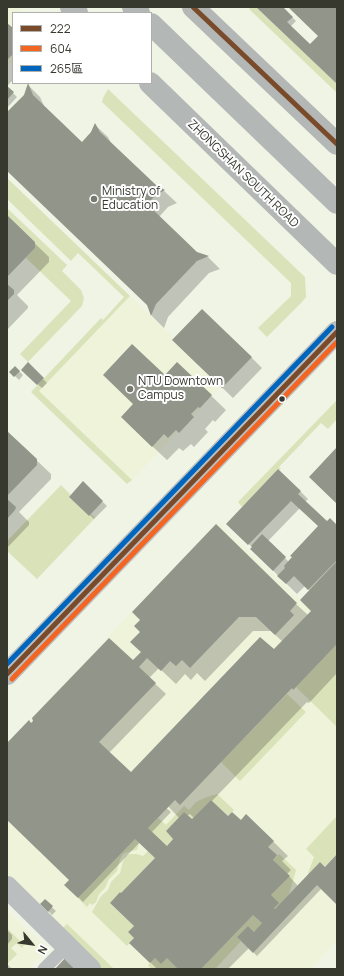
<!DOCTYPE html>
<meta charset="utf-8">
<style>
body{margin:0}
#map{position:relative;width:344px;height:976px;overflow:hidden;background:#f0f4e5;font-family:Manrope,"Noto Sans TC",sans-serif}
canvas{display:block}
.frame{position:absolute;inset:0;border:8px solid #37392f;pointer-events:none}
.legend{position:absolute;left:12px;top:12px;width:140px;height:72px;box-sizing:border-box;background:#fff;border:1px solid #afb0ac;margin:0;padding:5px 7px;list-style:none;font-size:12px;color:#37392f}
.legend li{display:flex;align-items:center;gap:8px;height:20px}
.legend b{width:20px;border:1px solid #afb0ac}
.north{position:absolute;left:12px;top:924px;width:40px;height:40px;-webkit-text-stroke:3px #fff;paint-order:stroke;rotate:119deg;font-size:11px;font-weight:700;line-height:16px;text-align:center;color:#37392f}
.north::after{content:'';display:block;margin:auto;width:14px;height:18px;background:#37392f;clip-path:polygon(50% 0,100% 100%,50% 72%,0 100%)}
</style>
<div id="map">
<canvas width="344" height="976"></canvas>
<div class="frame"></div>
<ul class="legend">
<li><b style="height:5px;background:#7a4b2a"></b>222</li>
<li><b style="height:5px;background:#f26522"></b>604</li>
<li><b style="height:5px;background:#0065bd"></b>265區</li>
</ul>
<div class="north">N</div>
</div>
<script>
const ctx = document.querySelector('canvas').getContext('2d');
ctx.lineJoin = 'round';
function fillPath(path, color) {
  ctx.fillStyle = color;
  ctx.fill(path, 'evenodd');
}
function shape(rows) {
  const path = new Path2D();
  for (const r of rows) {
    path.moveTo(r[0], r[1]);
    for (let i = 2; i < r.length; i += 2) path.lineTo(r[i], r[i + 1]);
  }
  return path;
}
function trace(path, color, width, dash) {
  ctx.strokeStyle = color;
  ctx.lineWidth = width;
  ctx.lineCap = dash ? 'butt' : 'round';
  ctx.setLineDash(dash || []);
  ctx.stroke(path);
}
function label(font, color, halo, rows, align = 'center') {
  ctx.font = font + ' Manrope,sans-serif';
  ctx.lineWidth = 4;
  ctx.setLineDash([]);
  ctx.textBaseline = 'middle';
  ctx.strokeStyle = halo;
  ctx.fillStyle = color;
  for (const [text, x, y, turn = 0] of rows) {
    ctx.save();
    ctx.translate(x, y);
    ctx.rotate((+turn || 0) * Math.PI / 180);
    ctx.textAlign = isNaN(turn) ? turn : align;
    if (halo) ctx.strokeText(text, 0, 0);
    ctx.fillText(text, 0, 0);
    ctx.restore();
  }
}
const built = shape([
 [7,7,19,7,25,13,13,13,13,62,7,68],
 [130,296,174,338,172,340,220,387,193,416,194,417,179,433,178,432,132,480,39,391],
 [218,522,300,600,337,561,337,941,310,969,100,969,7,881,7,743],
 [7,911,47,949,28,969,7,969]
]);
const green = shape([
 [251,7,256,7,337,84,337,93,249,9],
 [108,89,305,277,306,297,302,302,267,337,258,328,291,296,291,283,102,102,103,98],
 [7,178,130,296,39,391,132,480,127,484,31,392,101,318,103,320,124,297,78,253,71,261,7,199],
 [7,208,67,265,62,271,81,290,84,298,82,306,28,362,20,354,71,301,26,258,35,248,35,242,7,215],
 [337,400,337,419,328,429,321,423,279,467,281,469,279,470,278,469,242,507,238,502],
 [61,485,71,495,69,497,89,516,91,514,95,518,37,579,7,551,7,541],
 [337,644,337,727,296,687],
 [287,694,306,712,240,781,221,762],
 [217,794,234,810,228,816,211,800,192,819,184,812,166,831,173,839,167,846,148,828,158,818,166,825,184,806,189,810,196,802,207,797],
 [337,816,337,854,325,867,320,862,307,876,314,857,306,849],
 [135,839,139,843,137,850,131,851,123,854,120,859,117,871,109,879,105,888,99,894,96,902,92,905,90,903,87,907,78,898],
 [148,851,155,858,121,893,120,892,110,903,134,926,128,932,134,938,127,946,92,912,101,896,108,890,111,882,120,873,123,861,126,856,130,854,137,854,143,856],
 [279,854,296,870,289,894,275,909,271,895,290,876,273,860],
 [253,915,262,923,254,932,248,926,237,937,241,941,215,969,201,969],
 [67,924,114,969,100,969,60,931],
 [7,928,24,945,22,948,17,943,11,948,17,954,8,963],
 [155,958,161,964,167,958,178,969,151,969,148,965]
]);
const shadow = shape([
 [257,7,286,7,284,9,296,21,290,27,310,46,319,36,289,7,337,7,337,83],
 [7,24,13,30,13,80,7,86],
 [28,85,40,97,45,108,82,143,92,133,95,125,108,137,112,145,155,186,164,191,177,203,168,207,159,217,196,253,208,257,220,269,209,273,168,317,164,328,152,316,148,305,7,170,7,114,25,95],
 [7,87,17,97,7,108],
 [7,217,49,257,49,262,17,295,28,306,28,308,7,330],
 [184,351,251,357,262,368,233,398],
 [177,363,226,410,215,422,213,420,205,429,208,432,194,447,191,444,183,451,179,448,167,460,136,431,165,376],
 [28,364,47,383,42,388,22,370],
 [15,367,23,375,19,380,11,372],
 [7,432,51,474,51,479,19,512,29,522,29,525,7,548],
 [83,483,107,506,94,519,70,497],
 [300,491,308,499,305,502,327,523,337,526,337,673,310,702,308,703,307,702,211,802,228,818,241,821,246,815,288,856,282,861,291,870,287,874,298,886,325,868,337,856,337,904,321,889,257,956,249,948,228,969,157,969,145,957,135,938,135,926,156,858,140,842,83,902,66,885,70,880,7,819,7,744,31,724,133,662,142,652,132,642,296,604,308,615,312,611,310,591,305,586,297,594,251,549,253,548,227,524],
 [300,508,320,526,289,562,268,541],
 [253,631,271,631,283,642,274,651,131,773,109,753,166,694,149,678,159,668,176,684,185,674,191,680,197,673,205,681],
 [165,803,182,821,175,839,167,847,151,833,171,812,163,805],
 [190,814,194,818,192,821,187,816],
 [45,901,56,911,52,915,42,904],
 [7,930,12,935,12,939,7,945],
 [7,964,11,968,10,969,7,969]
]);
const building = shape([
 [256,7,283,7,293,17,287,22,310,44,318,36,288,7,337,7,337,84],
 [7,23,13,28,13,54,7,60],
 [28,83,33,95,82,142,91,132,95,123,100,132,156,185,165,190,156,195,147,204,197,252,209,256,197,261,156,304,151,316,147,305,7,171,7,112,24,95],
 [7,86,14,92,7,100],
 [7,215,35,242,35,248,7,277],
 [7,284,14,290,14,294,7,301],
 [202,309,252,357,222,388,172,340],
 [132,344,165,375,177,362,212,395,200,408,198,407,191,414,194,417,179,433,176,430,168,438,164,434,152,447,121,417,133,404,103,375],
 [28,362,44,378,37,385,21,370],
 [15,366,20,371,14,377,9,372],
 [7,431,37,459,37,465,7,496],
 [337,447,337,504,309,477],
 [278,469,301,491,298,494,327,521,330,518,337,525,337,560,308,590,294,576,286,584,277,576,285,568,284,566,292,557,290,556,318,526,291,501,248,545,226,524],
 [83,481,103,501,89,516,69,497],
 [7,499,16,507,15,510,7,519],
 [216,524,297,603,290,611,294,615,275,635,256,617,239,617,190,668,182,660,176,666,170,661,161,671,147,658,139,667,156,683,99,742,131,772,260,637,274,649,311,611,300,600,337,561,337,644,296,687,293,690,292,688,180,805,175,800,148,828,167,846,173,839,166,831,184,812,192,819,211,800,228,816,232,812,241,820,246,814,274,841,268,847,277,855,273,860,290,876,271,895,279,903,274,908,275,909,320,862,325,867,337,854,337,905,317,885,253,953,237,937,248,926,254,932,262,923,253,915,201,969,178,969,167,958,161,964,155,958,150,963,129,943,134,938,128,932,134,926,110,903,120,892,121,893,155,858,135,839,78,898,64,885,69,880,7,820,7,743,29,720,31,723,33,721,32,718,109,638,133,660,141,652,130,642,140,632,134,626,140,620,132,612],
 [262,534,286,557,273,571,250,549,252,547,251,546],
 [45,899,53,906,48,912,40,904],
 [66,957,78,969,55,969]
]);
const service = shape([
 [44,969,67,946]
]);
const minor = shape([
 [7,887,90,969]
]);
const tertiary = shape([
 [7,674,337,332]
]);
const primary = shape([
 [71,7,77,13],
 [133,7,139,13],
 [193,7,337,144],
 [151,24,337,203],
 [150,83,337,264]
]);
const bus1 = shape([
 [193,7,337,144],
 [7,674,337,332]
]);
const bus2 = shape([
 [12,679,337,342]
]);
const bus3 = shape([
 [7,664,332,327]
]);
const markers = [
 [94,199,4,"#787a6f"],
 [130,389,4,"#787a6f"],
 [282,399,3.5,"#37392f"]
];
const streetNames = [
 ["ZHONGSHAN SOUTH ROAD",243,174,44]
];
const poiNames = [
 ["Ministry of",102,192],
 ["Education",102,206],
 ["NTU Downtown",138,382],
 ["Campus",138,396]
];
fillPath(built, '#eef3da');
fillPath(green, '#dae2b9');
fillPath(shadow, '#0003');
fillPath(building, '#92958a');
trace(service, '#bbbebe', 13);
trace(minor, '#bbbebe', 22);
trace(tertiary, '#bbbebe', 22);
trace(primary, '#b3b7b5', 22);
trace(bus1, '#7a4b2a', 5);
trace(bus2, '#f26522', 5);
trace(bus3, '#0065bd', 5);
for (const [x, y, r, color] of markers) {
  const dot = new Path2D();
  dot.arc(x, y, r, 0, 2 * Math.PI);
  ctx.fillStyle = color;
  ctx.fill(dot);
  trace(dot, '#fff', 1.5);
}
label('12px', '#37392f', '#fff', streetNames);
label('12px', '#37392f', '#fff', poiNames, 'left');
</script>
